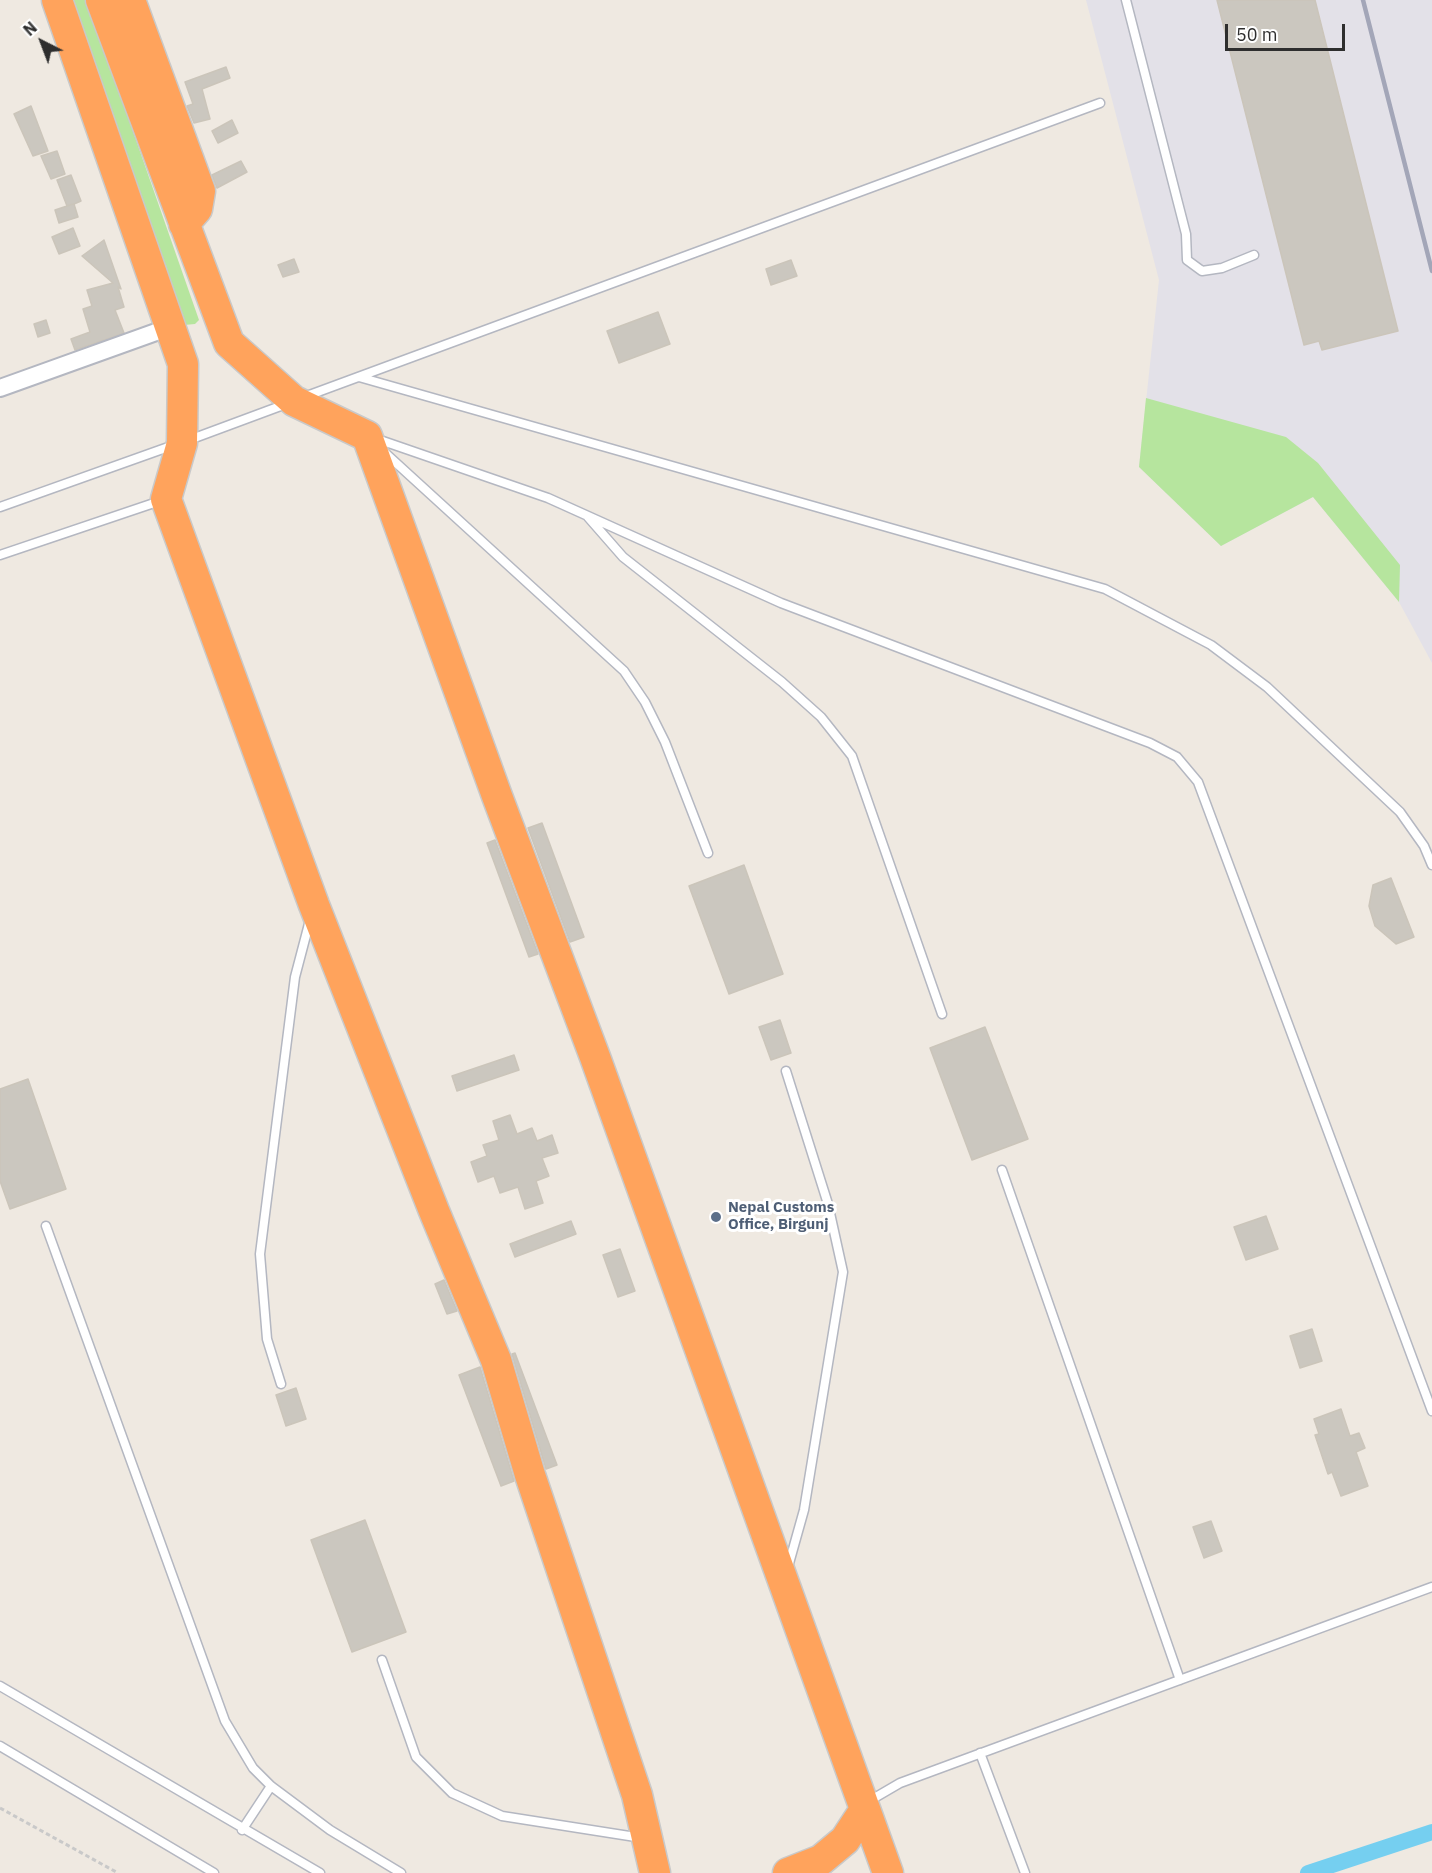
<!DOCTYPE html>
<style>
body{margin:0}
#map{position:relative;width:1432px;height:1873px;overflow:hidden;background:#efe9e1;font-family:"IBM Plex Sans",sans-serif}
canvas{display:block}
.north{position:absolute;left:12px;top:12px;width:60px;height:60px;-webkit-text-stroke:4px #fff;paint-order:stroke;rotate:318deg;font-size:16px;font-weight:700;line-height:24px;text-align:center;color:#2e2e2e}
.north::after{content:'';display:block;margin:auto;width:21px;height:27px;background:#2e2e2e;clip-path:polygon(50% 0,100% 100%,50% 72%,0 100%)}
.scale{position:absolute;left:1225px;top:24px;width:120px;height:27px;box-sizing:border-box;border:3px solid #2e2e2e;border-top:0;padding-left:8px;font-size:18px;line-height:21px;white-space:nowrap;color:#2e2e2e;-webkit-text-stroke:4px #fff;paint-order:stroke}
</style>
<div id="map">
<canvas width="1432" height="1873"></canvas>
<div class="north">N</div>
<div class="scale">50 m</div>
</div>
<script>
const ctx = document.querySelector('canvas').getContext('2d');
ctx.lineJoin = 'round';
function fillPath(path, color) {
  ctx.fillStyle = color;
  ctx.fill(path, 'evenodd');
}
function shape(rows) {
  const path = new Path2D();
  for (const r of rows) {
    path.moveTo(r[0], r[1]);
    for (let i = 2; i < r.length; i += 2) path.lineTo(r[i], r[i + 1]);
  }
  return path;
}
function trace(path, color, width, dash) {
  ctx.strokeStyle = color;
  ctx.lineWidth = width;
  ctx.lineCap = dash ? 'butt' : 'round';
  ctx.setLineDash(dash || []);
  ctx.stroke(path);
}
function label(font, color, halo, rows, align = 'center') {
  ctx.font = font + ' "IBM Plex Sans",sans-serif';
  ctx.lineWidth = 6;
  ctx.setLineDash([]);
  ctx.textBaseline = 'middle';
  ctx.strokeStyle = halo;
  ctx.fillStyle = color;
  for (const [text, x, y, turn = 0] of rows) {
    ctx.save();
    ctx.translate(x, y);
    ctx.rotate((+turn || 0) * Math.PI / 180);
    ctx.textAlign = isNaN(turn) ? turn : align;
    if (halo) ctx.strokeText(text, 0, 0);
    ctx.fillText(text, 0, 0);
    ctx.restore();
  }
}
const industrial = shape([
 [1086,0,1432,0,1432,663,1399,602,1313,497,1221,546,1139,467,1159,280]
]);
const green = shape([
 [70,0,87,0,199,320,195,324,184,325],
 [1146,398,1286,437,1318,463,1400,565,1399,602,1313,497,1221,546,1139,467]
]);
const canal = shape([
 [1308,1873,1432,1832]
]);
const building = shape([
 [1217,0,1315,0,1398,331,1322,350,1319,341,1304,345,1217,0],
 [226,67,230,78,202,89,210,119,194,123,187,106,193,104,185,82,226,67],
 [31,106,48,151,33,156,14,114,31,106],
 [232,120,238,133,218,143,212,131,232,120],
 [57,151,65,174,51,179,41,156,57,151],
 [241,161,247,172,217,188,212,175,241,161],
 [71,175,81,201,74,204,78,217,59,223,55,210,73,204,67,206,57,180,71,175],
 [73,228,80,246,59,254,52,237,73,228],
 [104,240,121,289,118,287,124,307,115,310,124,333,75,350,71,339,90,332,83,309,92,306,87,290,113,283,82,256,104,240],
 [294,259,299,272,283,277,278,265,294,259],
 [791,260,797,276,771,285,766,269,791,260],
 [658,312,670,344,619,363,607,331,658,312],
 [46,320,50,333,38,337,34,324,46,320],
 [542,823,584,937,570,942,528,828,542,823],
 [495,840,538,954,529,957,487,843,495,840],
 [744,865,783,974,729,994,689,886,744,865],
 [1391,878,1414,937,1396,944,1375,926,1369,906,1373,885,1391,878],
 [780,1020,791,1053,771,1060,759,1027,780,1020],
 [985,1027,1028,1139,972,1160,930,1048,985,1027],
 [514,1055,519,1070,457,1091,452,1076,514,1055],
 [28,1079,66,1189,10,1209,0,1181,0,1089,28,1079],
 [510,1115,517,1134,532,1128,537,1141,552,1135,558,1153,542,1158,549,1176,536,1181,543,1203,525,1209,518,1187,500,1193,494,1176,478,1182,471,1162,487,1156,483,1145,499,1140,493,1121,510,1115],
 [1266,1216,1278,1249,1246,1260,1234,1227,1266,1216],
 [571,1221,576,1234,515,1257,510,1244,571,1221],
 [620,1249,635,1291,618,1297,603,1255,620,1249],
 [444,1280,457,1311,447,1314,435,1284,444,1280],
 [1312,1329,1322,1361,1300,1368,1290,1336,1312,1329],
 [515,1353,557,1465,546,1469,512,1354,515,1353],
 [480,1367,514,1481,501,1486,459,1375,480,1367],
 [296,1388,306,1419,286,1426,276,1395,296,1388],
 [1341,1409,1350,1436,1359,1433,1365,1448,1356,1452,1368,1486,1341,1496,1332,1472,1328,1474,1315,1435,1319,1434,1314,1419,1341,1409],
 [365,1520,406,1632,352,1652,311,1540,365,1520],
 [1211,1521,1222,1551,1204,1558,1193,1527,1211,1521]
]);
const path = shape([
 [0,1808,118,1873]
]);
const lane = shape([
 [1126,0,1186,234,1187,260,1202,271,1222,268,1254,255],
 [359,377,1105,589,1211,645,1267,687,1400,812,1424,846,1432,865],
 [304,397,1100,103],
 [377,439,548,498,781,603,1150,743,1177,757,1198,782,1432,1411],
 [189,440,286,404],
 [383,451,624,671,645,702,665,742,708,853],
 [0,507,174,445],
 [588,517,623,557,782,682,821,717,852,756,942,1014],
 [0,555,163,500],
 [786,1071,828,1204,843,1272,804,1510,788,1567],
 [1002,1170,1180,1680],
 [46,1226,225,1721,253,1768,271,1786,330,1830,401,1873],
 [281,1384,267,1339,260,1254,295,977,310,920],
 [382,1660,416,1757,452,1793,502,1816,642,1838],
 [0,1686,320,1873],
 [0,1746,214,1873],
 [980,1753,1025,1873],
 [870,1804,876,1797,900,1783,1432,1587],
 [242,1830,271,1786]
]);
const street = shape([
 [0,388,170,327]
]);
const highway = shape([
 [57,0,183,364,182,443,166,499,314,905,434,1211,496,1360,530,1475,637,1795,655,1873],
 [101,0,229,343,294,401,367,436,497,796,595,1057,888,1873],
 [130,0,200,191,197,209,184,224],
 [788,1873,821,1860,845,1840,864,1811]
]);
const rail = shape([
 [1363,0,1432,271]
]);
const markers = [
 [716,1217,6,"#5c6f8a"]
];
const serviceNames = [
 ["Nepal Customs",728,1208],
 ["Office, Birgunj",728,1225]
];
fillPath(industrial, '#e3e1e8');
fillPath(green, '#b6e59e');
trace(canal, '#75cff0', 16);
fillPath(building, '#cbc7bf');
trace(building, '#cbc5ba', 1.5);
trace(lane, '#b4b7c1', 11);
trace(street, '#b4b7c1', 20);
trace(highway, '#c9c9c9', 33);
trace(path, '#c9c9c9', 3, [4.5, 3]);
trace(lane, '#fff', 8);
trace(street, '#fff', 16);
trace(highway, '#ffa35c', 30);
trace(rail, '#a3a6b8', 4.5);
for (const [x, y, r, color] of markers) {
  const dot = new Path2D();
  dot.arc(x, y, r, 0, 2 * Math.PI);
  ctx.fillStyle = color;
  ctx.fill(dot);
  trace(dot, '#fff', 2);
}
label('bold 15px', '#4e5e75', '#fff', serviceNames, 'left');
</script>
